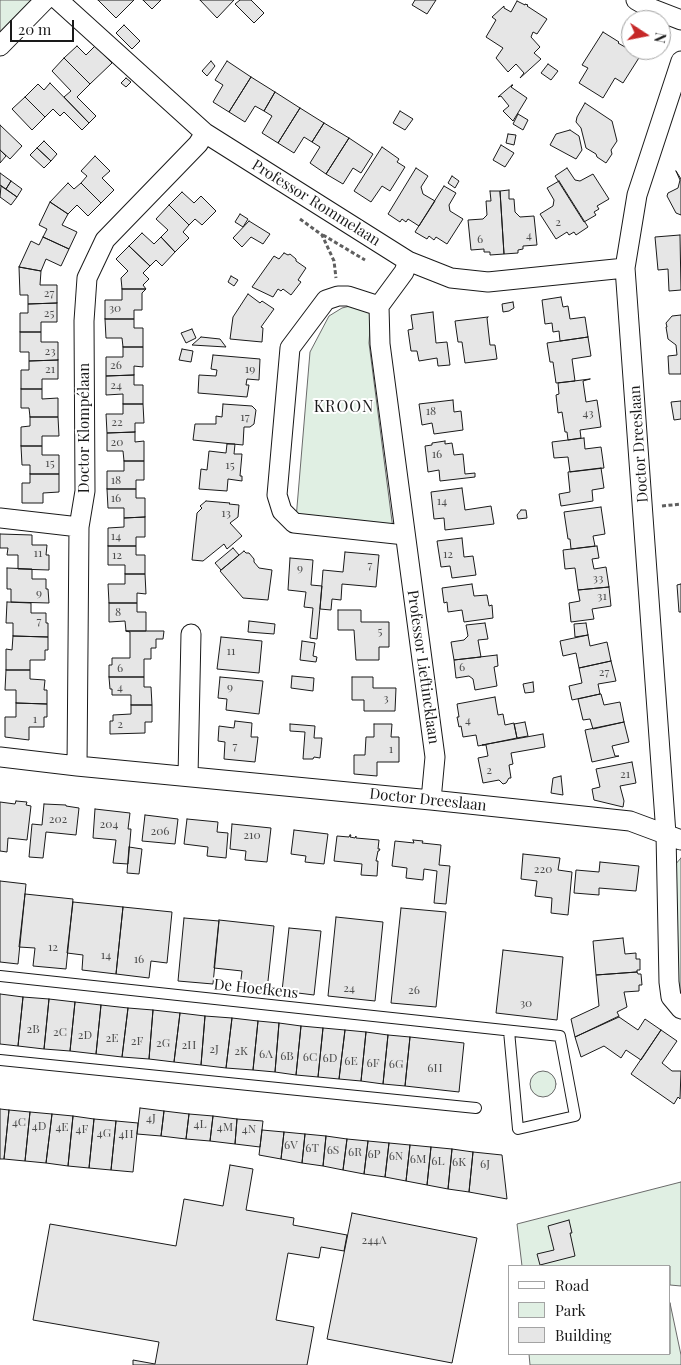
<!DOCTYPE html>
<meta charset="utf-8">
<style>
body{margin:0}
#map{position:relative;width:681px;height:1365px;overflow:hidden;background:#fff;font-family:"Playfair Display",serif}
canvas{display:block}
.legend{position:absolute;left:508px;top:1265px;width:162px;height:90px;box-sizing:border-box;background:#fff;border:1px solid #a3a3a3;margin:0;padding:6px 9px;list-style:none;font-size:15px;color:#1a1a1a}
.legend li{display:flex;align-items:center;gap:10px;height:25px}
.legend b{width:25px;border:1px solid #a3a3a3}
.north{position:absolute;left:621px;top:10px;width:50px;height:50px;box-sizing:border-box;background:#fff;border:1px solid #a3a3a3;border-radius:50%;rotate:101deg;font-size:14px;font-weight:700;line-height:20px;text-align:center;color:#1a1a1a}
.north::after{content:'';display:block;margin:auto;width:18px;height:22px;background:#c62828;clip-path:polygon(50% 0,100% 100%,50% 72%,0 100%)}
.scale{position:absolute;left:10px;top:20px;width:64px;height:22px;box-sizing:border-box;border:2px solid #1a1a1a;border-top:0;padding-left:6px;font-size:15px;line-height:18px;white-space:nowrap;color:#1a1a1a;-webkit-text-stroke:4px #fff;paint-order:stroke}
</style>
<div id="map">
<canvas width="681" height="1365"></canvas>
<ul class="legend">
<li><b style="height:6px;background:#fff"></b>Road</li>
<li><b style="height:14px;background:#e0efe3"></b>Park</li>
<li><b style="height:14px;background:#e6e6e6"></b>Building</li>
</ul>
<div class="north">N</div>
<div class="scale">20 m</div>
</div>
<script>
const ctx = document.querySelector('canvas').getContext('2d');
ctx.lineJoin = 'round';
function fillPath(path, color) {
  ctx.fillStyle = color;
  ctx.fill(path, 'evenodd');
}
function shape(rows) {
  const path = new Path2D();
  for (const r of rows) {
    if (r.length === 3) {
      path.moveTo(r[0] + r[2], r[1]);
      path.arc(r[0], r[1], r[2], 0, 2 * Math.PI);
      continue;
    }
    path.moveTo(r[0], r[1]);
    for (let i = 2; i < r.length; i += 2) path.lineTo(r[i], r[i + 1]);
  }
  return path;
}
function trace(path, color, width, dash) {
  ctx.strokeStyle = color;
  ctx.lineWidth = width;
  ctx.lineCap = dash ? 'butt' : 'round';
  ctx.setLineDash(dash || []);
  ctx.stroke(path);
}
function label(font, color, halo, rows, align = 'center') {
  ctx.font = font + ' "Playfair Display",serif';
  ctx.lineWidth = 4;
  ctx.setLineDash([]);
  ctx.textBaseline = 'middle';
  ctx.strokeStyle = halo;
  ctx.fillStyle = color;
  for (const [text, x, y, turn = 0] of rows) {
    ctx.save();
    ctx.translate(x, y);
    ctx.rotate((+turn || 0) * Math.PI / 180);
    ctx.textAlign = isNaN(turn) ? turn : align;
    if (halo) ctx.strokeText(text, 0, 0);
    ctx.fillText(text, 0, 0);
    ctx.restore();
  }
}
const green = shape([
 [0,0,31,0,29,8,0,35,0,0],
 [350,306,371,313,369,343,393,529,296,519,310,352,329,316,342,308,350,306],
 [681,858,681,995,678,984,674,866,681,858],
 [543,1084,13],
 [681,1182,681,1286,670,1285,670,1266,522,1266,517,1224,681,1182],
 [670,1303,681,1355,681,1365,530,1365,529,1354,670,1354,670,1303]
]);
const building = shape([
 [98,0,134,0,116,18,98,0],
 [143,0,161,0,152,9,143,0],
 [200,0,234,0,217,18,200,0],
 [240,0,251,0,264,13,254,23,235,4,240,0],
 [415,0,436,0,427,14,412,5,415,0],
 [517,1,525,5,525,4,528,5,527,6,547,19,537,34,533,32,531,37,540,47,534,53,541,59,520,78,524,73,516,64,508,72,496,58,503,48,486,37,496,20,492,17,504,6,504,8,511,12,517,1],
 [124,25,140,41,132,49,116,33,124,25],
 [603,32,619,42,618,43,625,47,627,44,631,47,631,50,636,50,642,53,623,83,615,78,603,98,579,83,588,68,582,65,603,32],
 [77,46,86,55,95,46,112,63,90,84,64,58,77,46],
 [64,58,90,84,77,97,96,116,89,123,64,97,71,91,52,71,64,58],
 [211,61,215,66,207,76,202,71,211,61],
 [227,61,251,77,229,112,213,102,223,85,215,80,227,61],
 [548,64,558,71,551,80,541,73,548,64],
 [251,77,275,92,264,111,255,106,245,122,229,112,251,77],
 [126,78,131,82,126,87,121,83,126,78],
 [50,83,89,123,82,130,64,112,60,116,53,109,45,117,25,97,38,84,44,90,50,83],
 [512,85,513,85,511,87,527,98,513,121,503,111,509,106,501,96,498,97,512,85],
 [275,92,300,108,278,143,262,133,272,116,264,111,275,92],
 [25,97,45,117,32,130,12,109,25,97],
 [585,103,612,121,617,141,611,150,612,154,606,163,597,157,596,154,586,148,581,128,576,122,577,117,585,103],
 [300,108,324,123,312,142,304,137,294,153,278,143,300,108],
 [400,111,413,119,405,130,393,123,400,111],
 [518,114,528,120,523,130,513,124,518,114],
 [324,123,349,138,326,174,310,163,320,147,312,142,324,123],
 [0,125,22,146,10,159,0,150,0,125],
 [570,130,579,136,582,150,576,159,550,145,556,134,570,130],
 [508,134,516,135,514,145,506,143,508,134],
 [349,138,373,154,361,173,353,168,343,184,326,174,349,138],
 [44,141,57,154,51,161,37,148,44,141],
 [501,145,514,153,505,167,493,160,501,145],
 [382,147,399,159,397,162,405,167,390,191,382,186,371,202,354,191,382,147],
 [37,148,51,161,44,168,30,155,37,148],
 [0,150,6,156,0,163,0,150],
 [95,156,110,171,102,178,114,190,101,203,81,183,87,176,81,171,95,156],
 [416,168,428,176,421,187,423,194,435,201,419,226,408,219,406,222,402,219,400,222,388,214,416,168],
 [567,168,575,180,580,181,593,174,609,199,597,206,599,209,594,212,596,215,584,222,555,176,567,168],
 [676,171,681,179,681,215,676,213,667,196,668,193,678,188,680,180,676,171],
 [0,173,11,181,6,189,0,185,0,173],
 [452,176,459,181,455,188,448,183,452,176],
 [11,181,22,189,17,197,6,189,11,181],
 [559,181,588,227,576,235,574,232,569,235,567,232,556,239,540,214,553,206,554,200,547,188,559,181],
 [68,183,74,189,81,183,101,203,88,216,77,205,68,214,50,202,68,183],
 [1,186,17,197,11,205,0,197,1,186],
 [444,186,456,193,449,205,450,211,463,219,447,244,436,237,434,240,429,236,427,239,415,232,444,186],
 [509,190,509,199,514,199,515,212,520,217,534,216,537,245,523,246,523,249,518,250,518,253,504,254,500,191,509,190],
 [490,191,500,191,504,254,490,255,490,252,484,252,484,249,471,250,468,220,483,219,487,215,486,201,491,201,490,191],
 [182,192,194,203,201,196,216,211,202,225,195,219,189,225,169,205,182,192],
 [50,202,68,214,62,225,77,232,69,249,43,237,47,229,39,225,50,202],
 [169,205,189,225,183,232,189,238,175,252,161,237,168,230,156,219,169,205],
 [240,214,248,219,243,227,235,222,240,214],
 [249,221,270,234,263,244,251,237,242,247,233,238,249,221],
 [142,233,154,244,161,237,175,252,162,266,156,260,150,266,129,246,142,233],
 [680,235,681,290,669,291,668,269,658,270,655,237,680,235],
 [43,237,69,249,61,266,46,259,41,271,19,267,31,241,39,245,43,237],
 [129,246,150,266,143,273,149,279,143,285,146,289,122,289,121,278,128,271,116,259,129,246],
 [284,253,288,255,290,254,296,259,296,261,306,268,298,280,301,282,291,295,283,289,281,291,278,289,273,297,252,287,274,256,279,259,284,253],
 [19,267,41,271,40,285,57,285,57,303,28,304,28,295,20,295,19,267],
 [231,276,238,280,234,286,228,282,231,276],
 [122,289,146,289,142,293,142,310,134,310,134,319,105,319,105,300,122,300,122,289],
 [248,294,260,303,262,301,274,309,261,327,263,328,262,342,230,339,233,317,248,294],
 [561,297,563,307,568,306,570,319,585,317,588,337,560,341,559,331,553,332,552,323,545,324,542,300,561,297],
 [513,302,514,308,509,311,503,312,502,304,513,302],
 [57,303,57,322,41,322,41,332,20,332,20,313,28,313,28,304,57,303],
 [433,312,436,343,447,342,450,365,438,366,437,358,419,361,417,351,411,351,408,330,413,329,411,315,433,312],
 [681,315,681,374,669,374,668,356,677,355,676,345,668,339,666,327,667,327,666,323,672,316,681,315],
 [488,317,487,318,490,345,495,345,497,359,465,363,462,342,458,342,455,321,488,317],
 [105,319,134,319,134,328,143,328,143,347,123,347,122,338,106,338,105,319],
 [192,329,196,338,186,343,181,333,192,329],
 [20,332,41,332,41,342,58,342,58,360,29,361,29,352,20,352,20,332],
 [201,337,220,339,226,347,192,345,201,337],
 [588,337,591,356,572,359,575,381,556,383,553,362,550,362,547,343,588,337],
 [123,347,143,347,143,367,134,366,134,375,106,376,106,357,123,357,123,347],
 [182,349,193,351,191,362,179,360,182,349],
 [213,355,260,359,259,380,247,379,246,385,249,385,247,397,198,393,199,375,216,376,217,370,211,369,213,355],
 [58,360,58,379,42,379,42,389,21,389,21,370,29,370,29,361,58,360],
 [134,375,134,385,143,385,143,404,123,404,123,394,106,395,106,376,134,375],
 [590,379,583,381,586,402,597,400,601,427,580,430,581,438,568,440,567,432,565,432,562,412,558,413,556,395,559,394,558,383,590,379],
 [21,389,42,389,42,399,58,398,58,417,30,417,29,408,21,408,21,389],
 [453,400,454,412,461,411,463,430,434,434,432,423,422,425,419,404,453,400],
 [681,401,681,419,674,420,671,402,681,401],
 [123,404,143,404,144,423,135,423,135,432,107,433,106,414,123,414,123,404],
 [223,404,252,406,256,410,254,424,250,427,244,427,243,445,193,440,195,424,216,424,216,416,222,417,223,404],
 [30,417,58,417,59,436,42,436,42,446,21,446,21,427,30,426,30,417],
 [135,432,135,442,144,441,144,461,124,461,123,451,107,451,107,433,135,432],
 [584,438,585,449,601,447,604,468,570,472,568,457,554,458,552,442,584,438],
 [445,441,445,444,452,443,454,455,463,454,465,474,475,473,475,477,440,481,439,470,428,472,425,446,432,445,432,443,445,441],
 [227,444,235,444,234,454,242,454,240,476,242,476,242,481,228,479,227,491,199,489,201,469,207,470,209,451,226,453,227,444],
 [21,446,42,446,42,455,59,455,59,474,30,474,30,465,22,465,21,446],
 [124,461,144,461,144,480,136,480,136,489,107,489,107,471,124,471,124,461],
 [601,468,604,488,592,490,593,501,561,506,559,494,570,492,568,472,601,468],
 [30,474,59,474,59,492,43,493,43,503,22,503,22,483,30,483,30,474],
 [462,488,465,510,491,506,494,524,445,530,444,518,434,519,431,492,462,488],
 [107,489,136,489,136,498,145,498,145,517,124,518,124,508,108,508,107,489],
 [206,501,230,503,229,504,239,505,238,517,230,523,242,536,227,549,224,544,203,561,192,560,197,513,202,508,200,506,206,501],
 [601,507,605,534,593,536,595,546,571,549,570,539,568,539,564,512,601,507],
 [521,510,526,510,527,518,518,519,517,515,521,510],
 [145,517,145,537,136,537,136,546,108,546,108,528,124,527,124,518,145,517],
 [0,534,32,535,32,545,47,545,46,555,49,555,49,570,18,569,18,555,7,555,8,548,0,548,0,534],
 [462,538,464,557,473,556,476,575,452,578,450,566,441,567,437,541,462,538],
 [108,546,136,546,136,555,145,555,145,574,125,574,125,565,108,565,108,546],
 [597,546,599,558,592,559,594,569,606,567,609,587,578,590,575,568,565,569,563,550,597,546],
 [233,548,239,555,221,570,215,563,233,548],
 [244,551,246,553,249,553,254,559,254,562,259,568,272,570,268,600,243,598,220,571,244,551],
 [345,552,379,555,376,587,342,584,341,600,332,599,331,610,320,609,323,570,343,572,345,552],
 [290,558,313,560,311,585,322,586,317,639,310,638,313,608,304,607,306,592,288,590,290,558],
 [7,568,32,569,32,579,46,579,46,589,48,589,49,603,11,602,11,589,7,589,7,568],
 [125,574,145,574,146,594,137,593,137,603,109,603,108,584,125,584,125,574],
 [472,584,474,596,487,595,489,606,492,605,493,618,464,622,462,610,448,612,447,602,444,603,442,588,472,584],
 [681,584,681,612,679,612,677,585,681,584],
 [609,587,611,606,592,609,594,619,571,622,569,603,580,601,578,590,609,587],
 [7,602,31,603,31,613,46,613,46,623,48,623,48,637,13,636,13,623,6,623,7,602],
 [109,603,137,603,137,612,146,612,146,631,126,631,125,621,109,622,109,603],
 [338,610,361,610,361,622,389,622,389,647,379,647,379,660,356,660,354,630,338,630,338,610],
 [249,621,275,624,274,634,248,632,249,621],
 [485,623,488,639,478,640,481,657,454,660,451,642,464,640,468,636,466,625,485,623],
 [586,623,588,635,575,637,574,624,586,623],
 [126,631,164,631,163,639,156,639,156,648,151,648,151,659,144,659,144,677,109,677,109,665,112,665,112,658,130,658,130,632,126,631],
 [588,635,590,646,607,642,611,661,579,668,576,653,563,656,560,641,588,635],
 [13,636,48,637,48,650,45,650,45,660,30,660,30,670,6,670,6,649,12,650,13,636],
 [221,637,262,641,259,673,217,669,221,637],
 [302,641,315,643,313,656,317,657,316,662,300,660,302,641],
 [497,655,498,666,494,667,497,686,475,690,473,679,469,676,456,678,454,660,497,655],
 [611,661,616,681,598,684,600,694,572,700,569,686,582,683,579,668,611,661],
 [6,670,30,670,30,679,45,680,44,690,47,690,47,704,16,703,16,690,5,690,6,670],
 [292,676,314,678,313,691,291,688,292,676],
 [109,677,144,677,144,687,151,687,152,705,131,705,131,695,112,695,112,689,110,689,109,677],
 [220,677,263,681,259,714,226,710,227,699,218,698,220,677],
 [352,677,373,677,373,688,396,688,395,711,364,711,364,700,352,700,352,677],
 [533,682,534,692,525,693,523,684,533,682],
 [600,694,601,694,604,705,620,702,624,722,593,729,590,719,583,720,578,699,600,694],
 [495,697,498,715,503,714,505,725,514,723,517,738,478,746,476,735,463,737,461,726,459,727,457,717,459,717,457,704,495,697],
 [16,703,47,704,47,717,44,717,44,727,29,727,29,740,5,737,5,717,16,717,16,703],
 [131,705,152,705,152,722,145,722,145,733,110,734,110,721,113,721,113,715,131,714,131,705],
 [235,721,252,723,251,737,258,737,255,762,224,759,225,742,218,741,219,726,234,728,235,721],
 [525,722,528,736,517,738,514,724,525,722],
 [624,722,629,742,612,746,615,756,619,756,592,762,585,730,624,722],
 [290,724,315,726,314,738,322,738,320,758,314,757,313,759,303,759,305,732,290,731,290,724],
 [374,724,392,724,391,737,399,737,399,762,377,762,377,776,354,774,354,755,365,755,366,737,374,737,374,724],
 [543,734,545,747,511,753,513,764,509,765,511,778,509,778,506,783,503,784,499,780,483,783,478,758,488,756,486,745,482,745,543,734],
 [632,762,636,783,620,786,624,801,623,807,594,800,592,789,600,787,596,769,632,762],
 [561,776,563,795,551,793,553,778,561,776],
 [16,801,27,802,26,805,31,806,27,840,8,838,7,852,0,851,0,802,15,804,16,801],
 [44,804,66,805,66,806,79,808,76,835,46,832,43,858,29,857,32,824,42,825,44,804],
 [95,809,130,813,128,829,131,829,128,864,113,863,116,840,93,838,95,809],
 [145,815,178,819,175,844,142,841,145,815],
 [187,819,218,822,217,832,228,833,226,858,207,856,208,847,184,844,187,819],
 [232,824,271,828,267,862,245,860,246,851,230,849,232,824],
 [294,830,328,834,324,864,305,862,306,856,291,854,294,830],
 [350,835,351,835,350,837,355,838,356,836,356,838,379,840,378,849,380,849,379,851,378,851,376,861,378,861,377,876,361,875,362,864,334,861,337,836,349,837,350,835],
 [413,840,423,841,422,843,441,845,439,865,450,866,446,904,434,903,437,871,424,869,423,880,406,878,407,868,392,866,395,841,414,843,413,840],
 [129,847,142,849,139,874,127,873,129,847],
 [523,854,560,858,558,870,572,872,568,915,551,913,552,898,535,896,537,881,521,879,523,854],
 [600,862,639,866,636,891,599,888,599,895,574,893,576,870,599,872,600,862],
 [0,881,26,884,18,964,0,962,0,881],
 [25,894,73,899,66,969,33,966,35,948,19,947,25,894],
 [73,902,123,907,116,974,82,970,83,955,67,953,73,902],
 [123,907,172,912,167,963,151,961,149,978,116,974,123,907],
 [401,908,446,912,436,1007,391,1003,401,908],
 [336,917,383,922,375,1001,328,996,336,917],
 [184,918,219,921,213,984,178,981,184,918],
 [219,920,274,926,267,990,240,987,242,971,214,968,219,920],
 [289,928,321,931,314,995,282,991,289,928],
 [623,938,625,954,636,953,636,959,640,959,640,970,637,970,637,972,596,975,593,941,623,938],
 [503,950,563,957,557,1020,496,1013,503,950],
 [637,972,638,974,641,974,642,985,639,985,639,991,624,992,627,1007,617,1012,619,1016,575,1037,571,1019,599,1006,596,975,637,972],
 [0,994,23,997,18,1046,0,1044,0,994],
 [23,997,49,999,44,1049,18,1046,23,997],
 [49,999,75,1002,70,1051,44,1049,49,999],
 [75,1002,101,1005,96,1054,70,1051,75,1002],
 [101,1005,128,1008,122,1057,96,1054,101,1005],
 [128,1008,153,1010,149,1059,122,1057,128,1008],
 [153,1010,180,1013,174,1062,149,1059,153,1010],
 [180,1013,205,1016,201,1065,174,1062,180,1013],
 [205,1016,232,1018,226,1068,201,1065,205,1016],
 [619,1017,638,1030,645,1019,661,1030,641,1060,626,1050,621,1058,604,1046,581,1057,575,1037,619,1017],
 [232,1018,258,1021,253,1070,226,1068,232,1018],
 [258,1021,279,1023,275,1072,253,1070,258,1021],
 [279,1023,301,1026,296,1075,275,1072,279,1023],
 [301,1026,323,1028,318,1077,296,1075,301,1026],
 [323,1028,345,1030,339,1079,318,1077,323,1028],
 [345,1030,366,1032,361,1081,339,1079,345,1030],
 [661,1030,677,1041,662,1063,672,1071,681,1071,680,1099,678,1097,674,1104,631,1074,661,1030],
 [366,1032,388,1035,383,1084,361,1081,366,1032],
 [388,1035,410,1037,405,1086,383,1084,388,1035],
 [410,1037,464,1043,459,1092,405,1086,410,1037],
 [140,1108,164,1111,161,1136,137,1134,140,1108],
 [0,1109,9,1110,4,1159,0,1159,0,1109],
 [9,1110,30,1112,25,1161,4,1159,9,1110],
 [164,1111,189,1114,186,1139,161,1136,164,1111],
 [30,1112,52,1114,46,1163,25,1161,30,1112],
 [52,1114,73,1116,68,1166,46,1163,52,1114],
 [189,1114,213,1116,210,1141,186,1139,189,1114],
 [73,1116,94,1119,89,1168,68,1166,73,1116],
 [213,1116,237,1119,235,1144,210,1141,213,1116],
 [94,1119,116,1121,111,1170,89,1168,94,1119],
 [237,1119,263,1121,260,1147,235,1144,237,1119],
 [116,1121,138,1123,133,1172,111,1170,116,1121],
 [262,1130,284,1132,281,1159,259,1155,262,1130],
 [284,1132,305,1134,302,1163,281,1159,284,1132],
 [305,1134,326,1136,323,1166,302,1163,305,1134],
 [326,1136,347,1139,343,1170,323,1166,326,1136],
 [347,1139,368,1141,364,1174,343,1170,347,1139],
 [368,1141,389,1143,385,1177,364,1174,368,1141],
 [389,1143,410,1145,406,1181,385,1177,389,1143],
 [410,1145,431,1147,427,1185,406,1181,410,1145],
 [431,1147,452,1149,448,1189,427,1185,431,1147],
 [452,1149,473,1152,469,1192,448,1189,452,1149],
 [473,1152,502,1155,507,1199,469,1192,473,1152],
 [230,1165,253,1169,246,1210,294,1218,293,1225,347,1235,344,1251,321,1247,319,1258,288,1253,276,1320,314,1327,307,1365,133,1365,133,1360,155,1364,159,1342,33,1320,50,1224,176,1246,184,1199,223,1206,230,1165],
 [352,1213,477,1238,452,1363,327,1339,352,1213],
 [569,1220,572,1233,570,1233,575,1256,540,1265,537,1254,554,1250,548,1226,569,1220]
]);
const path = shape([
 [300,219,322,235,334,261,336,278],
 [323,235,365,260],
 [662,506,681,504]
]);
const service = shape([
 [0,976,560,1036,575,1116,518,1129,509,1031],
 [0,1060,476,1108]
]);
const minor = shape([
 [58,0,205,133,408,261,451,278,488,282,625,268],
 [636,0,650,8,681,20],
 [0,46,45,0],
 [681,61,637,195,625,268,666,834,669,982,671,997,681,1009],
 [408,261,404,272,379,306,380,344,435,757,431,800],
 [379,306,348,296,338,296,326,300,290,348,277,495,282,511,294,523,405,535],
 [0,518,79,527],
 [0,757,77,766,431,800,630,821,681,840],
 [77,766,79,527,85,491,84,321,87,278,105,240,198,144,205,133],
 [188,776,191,634]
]);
const numberNames = [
 ["2",558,222],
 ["4",529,235],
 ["6",480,239],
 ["27",49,293],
 ["30",115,308],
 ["25",49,313],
 ["23",50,351],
 ["26",116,365],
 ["21",50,369],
 ["19",250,369],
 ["24",116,385],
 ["18",431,411],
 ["43",588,413],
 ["17",245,417],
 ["22",117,422],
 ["20",117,442],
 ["16",437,454],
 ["15",50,463],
 ["15",230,465],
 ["18",116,480],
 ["16",116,498],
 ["14",442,501],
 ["13",226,513],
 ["14",116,536],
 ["11",38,553],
 ["12",448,554],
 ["12",117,555],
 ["7",370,565],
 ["9",300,568],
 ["33",598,578],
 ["9",39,593],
 ["31",602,596],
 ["8",118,612],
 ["7",39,621],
 ["5",380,631],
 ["11",231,651],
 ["6",462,667],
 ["6",120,668],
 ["27",604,672],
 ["4",120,687],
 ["9",230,687],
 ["3",386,698],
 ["1",35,719],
 ["4",468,720],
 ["2",120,724],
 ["7",235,746],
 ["1",391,749],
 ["2",489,770],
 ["21",625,774],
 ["202",58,819],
 ["204",109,824],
 ["206",160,831],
 ["210",252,835],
 ["220",543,869],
 ["12",53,947],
 ["14",106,955],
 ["16",139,959],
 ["24",349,988],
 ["26",414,990],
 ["30",526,1003],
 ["2B",33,1029],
 ["2C",60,1032],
 ["2D",85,1035],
 ["2E",112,1038],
 ["2F",137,1041],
 ["2G",163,1043],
 ["2H",189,1045],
 ["2J",214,1049],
 ["2K",241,1051],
 ["6A",266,1054],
 ["6B",287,1056],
 ["6C",310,1057],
 ["6D",330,1058],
 ["6E",351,1061],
 ["6F",373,1063],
 ["6G",396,1064],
 ["6H",435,1068],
 ["4J",151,1118],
 ["4C",19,1122],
 ["4L",200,1124],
 ["4D",39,1126],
 ["4E",62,1127],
 ["4M",225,1127],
 ["4F",82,1129],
 ["4N",249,1129],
 ["4G",104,1133],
 ["4H",126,1134],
 ["6V",291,1145],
 ["6T",312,1148],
 ["6S",333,1150],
 ["6R",355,1152],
 ["6P",374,1154],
 ["6N",396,1156],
 ["6M",418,1159],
 ["6L",438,1161],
 ["6K",459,1162],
 ["6J",485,1164],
 ["244A",374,1240]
];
const streetNames = [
 ["Professor Rommelaan",316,203,32],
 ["Doctor Klompélaan",84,428,-90],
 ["Doctor Dreeslaan",639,444,-94],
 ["Professor Lieftincklaan",423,667,82],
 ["Doctor Dreeslaan",428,800,6],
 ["De Hoefkens",256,989,6]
];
const neighbourhoodNames = [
 ["KROON",344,407]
];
fillPath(green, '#e0efe3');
trace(green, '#6a6a6a', 1);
fillPath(building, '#e6e6e6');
trace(building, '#1a1a1a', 1);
trace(service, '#1a1a1a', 12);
trace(minor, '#1a1a1a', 21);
trace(path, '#5f5f5f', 3, [4, 2.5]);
trace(service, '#fff', 10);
trace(minor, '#fff', 19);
label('12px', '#4d4d4d', null, numberNames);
label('15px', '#1a1a1a', '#fff', streetNames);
ctx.letterSpacing = '1px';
label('16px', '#1a1a1a', '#fff', neighbourhoodNames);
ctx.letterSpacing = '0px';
</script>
